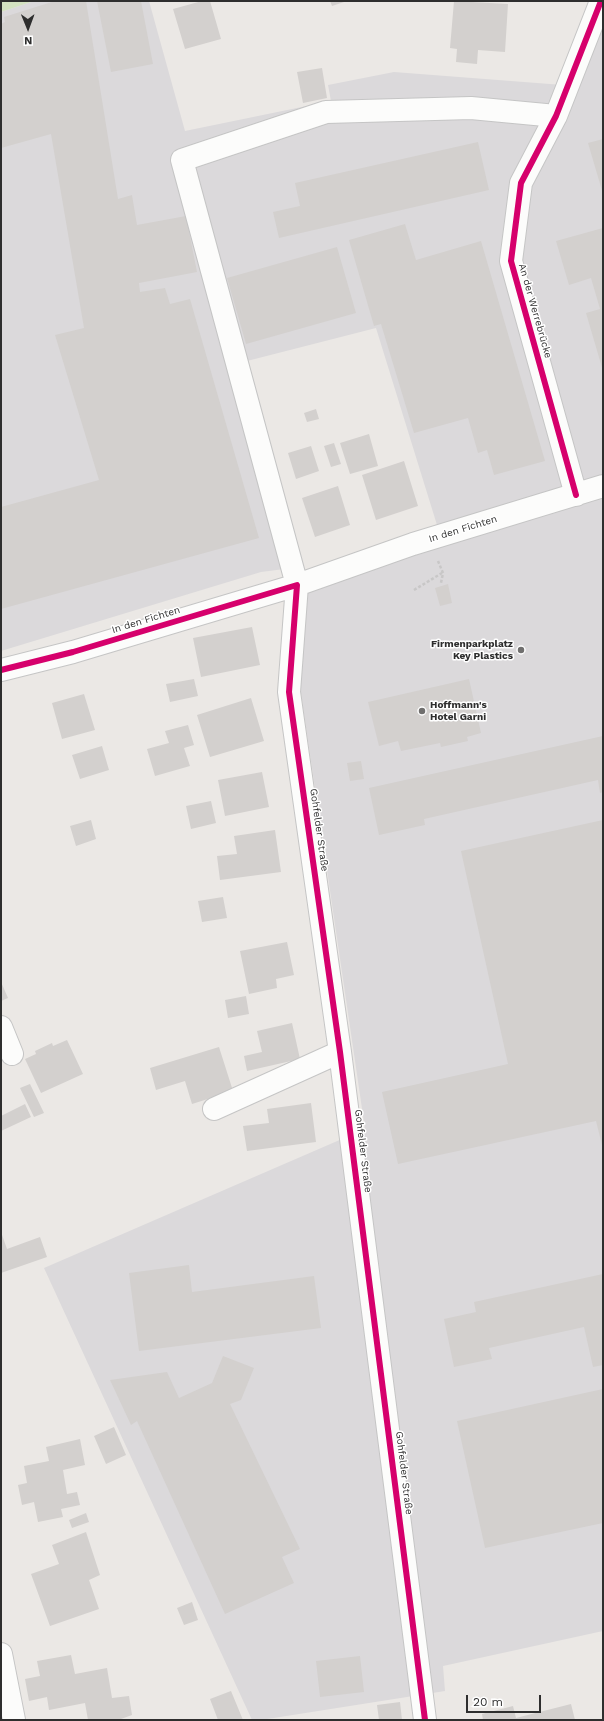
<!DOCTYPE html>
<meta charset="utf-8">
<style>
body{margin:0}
#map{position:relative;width:604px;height:1721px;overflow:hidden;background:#ebe8e5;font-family:"Work Sans",sans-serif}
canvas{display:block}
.frame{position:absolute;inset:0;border:2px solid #2e2e2e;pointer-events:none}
.north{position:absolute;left:8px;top:8px;width:40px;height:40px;-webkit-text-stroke:3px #fff;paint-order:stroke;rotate:179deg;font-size:11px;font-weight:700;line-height:16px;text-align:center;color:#2e2e2e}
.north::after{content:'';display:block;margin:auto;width:14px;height:18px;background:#2e2e2e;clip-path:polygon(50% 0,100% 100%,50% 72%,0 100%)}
.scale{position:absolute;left:466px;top:1695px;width:75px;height:18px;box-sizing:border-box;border:2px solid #2e2e2e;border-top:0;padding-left:5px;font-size:12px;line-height:14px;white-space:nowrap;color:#2e2e2e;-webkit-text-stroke:3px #fff;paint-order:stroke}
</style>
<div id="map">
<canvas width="604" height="1721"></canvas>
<div class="frame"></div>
<div class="north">N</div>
<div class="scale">20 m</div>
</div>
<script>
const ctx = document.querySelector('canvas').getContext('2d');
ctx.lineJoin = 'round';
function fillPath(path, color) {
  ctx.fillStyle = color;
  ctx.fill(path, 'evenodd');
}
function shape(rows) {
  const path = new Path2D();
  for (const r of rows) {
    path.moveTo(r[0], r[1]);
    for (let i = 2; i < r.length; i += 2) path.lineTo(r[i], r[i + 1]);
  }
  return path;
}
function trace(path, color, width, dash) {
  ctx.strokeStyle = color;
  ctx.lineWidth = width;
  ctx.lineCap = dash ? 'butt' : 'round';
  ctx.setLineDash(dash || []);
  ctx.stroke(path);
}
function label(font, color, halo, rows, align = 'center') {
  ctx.font = font + ' "Work Sans",sans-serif';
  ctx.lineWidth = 3;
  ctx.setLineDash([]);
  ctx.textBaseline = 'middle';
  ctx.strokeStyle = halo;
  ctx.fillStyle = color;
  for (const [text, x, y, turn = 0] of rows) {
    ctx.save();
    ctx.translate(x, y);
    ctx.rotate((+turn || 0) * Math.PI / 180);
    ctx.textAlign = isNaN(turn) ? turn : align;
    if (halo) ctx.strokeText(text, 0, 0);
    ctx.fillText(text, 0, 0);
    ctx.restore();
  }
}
const industrial = shape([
 [34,1,149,1,185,131,331,101,328,85,394,72,563,85,603,1,603,1631,443,1666,445,1691,261,1720,252,1720,44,1268,365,1129,301,693,301,581,437,525,376,328,247,361,300,567,261,572,1,651,1,12]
]);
const green = shape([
 [1,1,34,1,1,12]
]);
const building = shape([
 [55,1,86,1,118,199,132,195,137,225,186,216,197,272,139,283,140,292,165,288,170,304,190,299,259,538,1,609,1,507,99,480,55,335,84,328,51,134,1,148,1,24,5,22,4,17],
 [97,1,141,1,153,64,111,72],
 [202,1,210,1,221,39,185,49,173,9],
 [330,1,347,1,332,6],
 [454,1,508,4,505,52,478,50,477,64,456,62,457,49,450,48],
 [322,68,327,98,303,103,297,72],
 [603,139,603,194,588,143],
 [478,142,489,190,279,238,273,212,300,206,295,183],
 [405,224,416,260,481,241,545,461,494,475,487,450,478,453,468,418,414,433,381,324,374,326,349,240],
 [603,228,603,371,586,313,600,309,591,278,569,285,556,241],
 [337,247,356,313,246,344,227,278],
 [316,409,319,419,307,422,304,413],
 [369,434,378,466,350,474,340,443],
 [334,443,341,464,331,467,324,446],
 [311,446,319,471,296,479,288,453],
 [404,461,418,506,376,520,362,475],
 [338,486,350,525,315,537,302,498],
 [448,584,452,603,440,606,435,588],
 [252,627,260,665,201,677,193,638],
 [194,679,198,696,170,702,166,684],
 [469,679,481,733,467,737,468,741,441,747,440,743,401,751,398,741,379,746,368,702],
 [84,694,95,730,62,739,52,703],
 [251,698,264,741,210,757,197,715],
 [188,725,194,745,184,748,190,766,155,776,147,749,169,743,165,731],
 [603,736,603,792,600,793,598,780,424,819,425,825,379,835,369,788],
 [102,746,109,770,80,779,72,755],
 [361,761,364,779,350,781,347,763],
 [262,772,269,807,225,816,218,780],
 [211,801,216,823,191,829,186,806],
 [91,820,96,839,76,846,70,826],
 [603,820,603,1149,596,1121,398,1164,382,1092,508,1064,461,851],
 [275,830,281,872,220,880,217,856,237,854,234,836],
 [223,897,227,918,202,922,198,901],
 [287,942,294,975,276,979,277,988,249,994,240,951],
 [1,982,8,998,1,1001],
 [246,996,249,1014,228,1018,225,1000],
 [292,1023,300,1059,247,1071,244,1056,262,1052,257,1031],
 [67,1040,83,1074,41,1093,25,1059,36,1054,35,1051,52,1043,53,1046],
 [219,1047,233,1091,192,1104,185,1081,156,1090,150,1068],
 [30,1084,44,1113,34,1117,20,1088],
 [311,1103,316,1142,247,1151,243,1126,269,1123,267,1109],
 [25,1104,31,1117,1,1131,1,1116],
 [1,1232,7,1249,40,1237,47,1257,1,1273],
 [189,1265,192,1292,314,1276,321,1328,139,1351,129,1273],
 [603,1274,603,1365,593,1367,584,1327,489,1348,492,1359,454,1367,444,1319,476,1312,474,1302],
 [223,1356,254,1368,241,1400,230,1404,300,1549,282,1557,294,1583,225,1614,137,1421,131,1425,110,1380,167,1372,179,1398,212,1383],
 [603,1389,603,1523,485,1548,457,1421],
 [114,1427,126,1455,106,1464,94,1436],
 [80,1439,85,1465,63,1470,67,1494,77,1492,80,1505,61,1509,63,1517,38,1522,34,1502,22,1505,18,1485,27,1483,24,1466,49,1461,46,1447],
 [86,1513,89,1522,72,1528,69,1520],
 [86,1532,100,1575,89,1580,99,1609,50,1626,31,1574,59,1564,52,1545],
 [192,1602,198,1620,184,1625,177,1608],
 [71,1655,75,1674,107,1668,112,1698,129,1696,132,1715,121,1719,121,1720,88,1720,85,1703,49,1710,47,1697,29,1701,25,1679,40,1676,37,1661],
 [360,1656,364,1692,320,1697,316,1661],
 [231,1691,243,1720,218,1720,210,1699],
 [400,1702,402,1720,379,1720,377,1705],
 [571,1704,575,1720,483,1720,482,1714,513,1706,516,1718]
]);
const path = shape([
 [438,561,443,573,441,583],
 [414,590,442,573]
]);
const minor = shape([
 [576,495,511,261,521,183,556,116,601,1],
 [1,670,73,652,297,585,413,544,603,486],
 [1,1027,12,1054],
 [214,1109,340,1052],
 [1,1654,14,1720],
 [425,1720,340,1052,289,692,297,585,182,160,326,112,471,108,556,116]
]);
const cycleway = shape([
 [576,495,511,261,521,183,556,116,601,1],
 [1,670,73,652,297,585,289,692,340,1052,425,1720]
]);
const markers = [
 [521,650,4,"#706f6e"],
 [422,711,4,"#706f6e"]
];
const streetNames = [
 ["An der Werrebrücke",535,311,74],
 ["In den Fichten",463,529,-17],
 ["In den Fichten",146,620,-17],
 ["Gohfelder Straße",319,830,82],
 ["Gohfelder Straße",363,1151,83],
 ["Gohfelder Straße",404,1473,83]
];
const poiNames = [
 ["Firmenparkplatz",513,644],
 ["Key Plastics",513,656],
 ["Hoffmann's",430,705,"left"],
 ["Hotel Garni",430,717,"left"]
];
fillPath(industrial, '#dbd9db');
fillPath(green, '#d4e2c1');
fillPath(building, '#d3d0ce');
trace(minor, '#c5c5c5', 24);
trace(path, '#c8c7c7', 2.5, [3, 2]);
trace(minor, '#fcfcfb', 22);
trace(cycleway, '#d6006c', 6);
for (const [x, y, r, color] of markers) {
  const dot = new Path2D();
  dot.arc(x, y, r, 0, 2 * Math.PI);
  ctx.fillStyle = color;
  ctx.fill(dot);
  trace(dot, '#fff', 1.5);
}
label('10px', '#2e2e2e', '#fff', streetNames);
label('bold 10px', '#2e2e2e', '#fff', poiNames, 'right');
</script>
